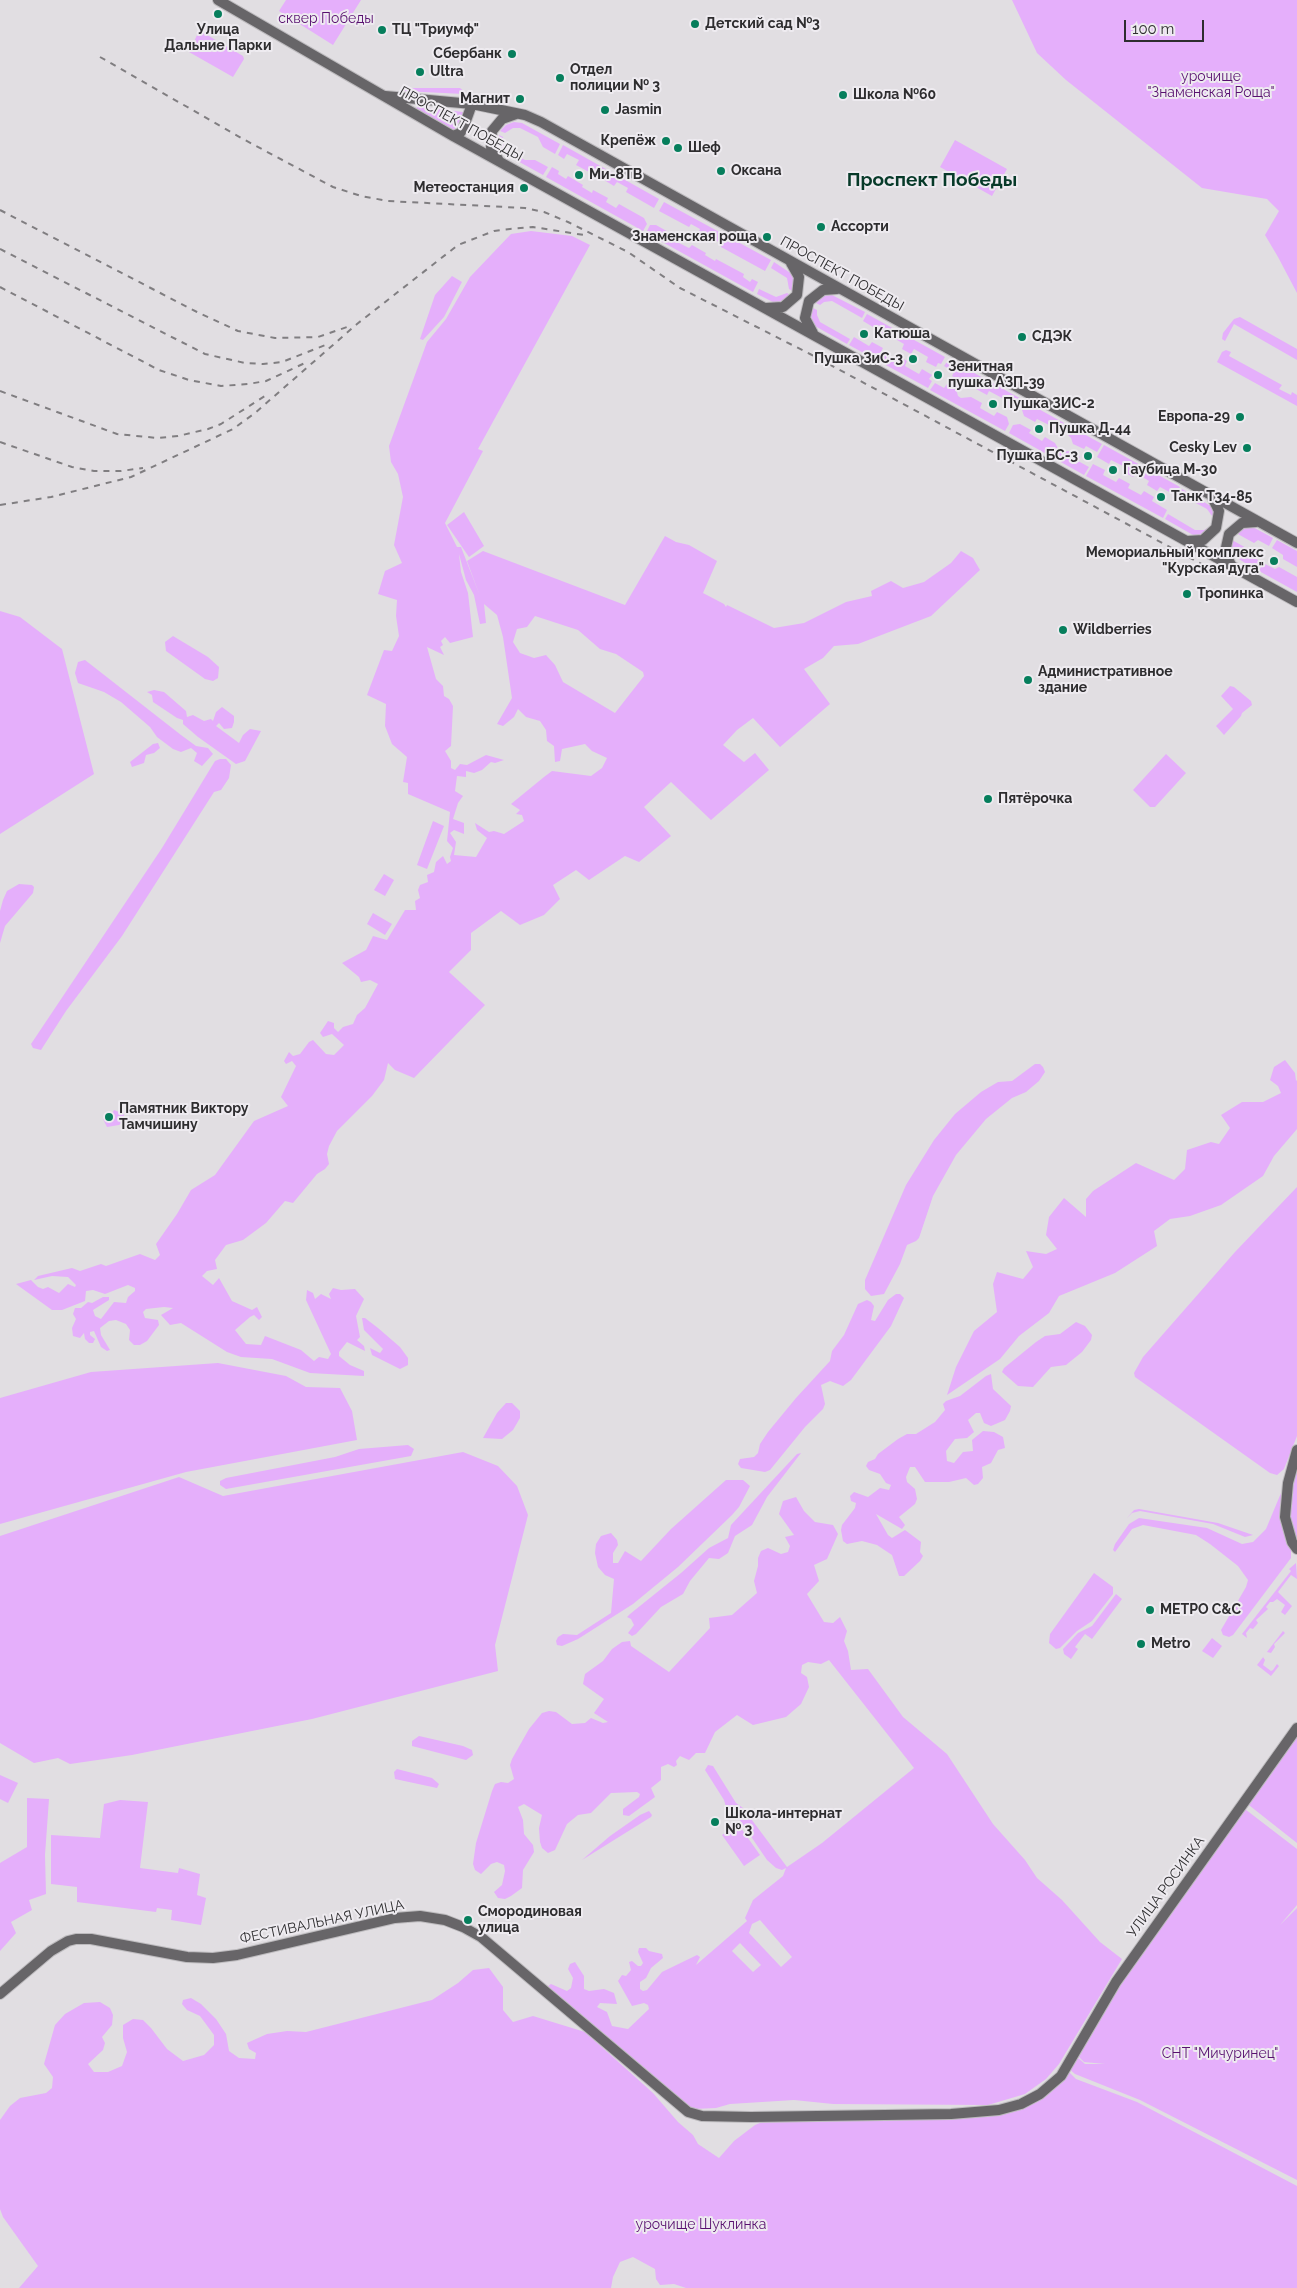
<!DOCTYPE html>
<meta charset="utf-8">
<style>
body{margin:0}
#map{position:relative;width:1297px;height:2288px;overflow:hidden;background:#e1dee2;font-family:Raleway,sans-serif}
canvas{display:block}
.scale{position:absolute;left:1124px;top:20px;width:80px;height:22px;box-sizing:border-box;border:2px solid #2e2d2f;border-top:0;padding-left:6px;font-size:15px;line-height:18px;white-space:nowrap;color:#2e2d2f;-webkit-text-stroke:4px #eeebf0;paint-order:stroke}
</style>
<div id="map">
<canvas width="1297" height="2288"></canvas>
<div class="scale">100 m</div>
</div>
<script>
const ctx = document.querySelector('canvas').getContext('2d');
ctx.lineJoin = 'round';
function fillPath(path, color) {
  ctx.fillStyle = color;
  ctx.fill(path, 'evenodd');
}
function shape(rows) {
  const path = new Path2D();
  for (const r of rows) {
    path.moveTo(r[0], r[1]);
    for (let i = 2; i < r.length; i += 2) path.lineTo(r[i], r[i + 1]);
  }
  return path;
}
function trace(path, color, width, dash) {
  ctx.strokeStyle = color;
  ctx.lineWidth = width;
  ctx.lineCap = dash ? 'butt' : 'round';
  ctx.setLineDash(dash || []);
  ctx.stroke(path);
}
function label(font, color, halo, rows, align = 'center') {
  ctx.font = font + ' Raleway,sans-serif';
  ctx.lineWidth = 4;
  ctx.setLineDash([]);
  ctx.textBaseline = 'middle';
  ctx.strokeStyle = halo;
  ctx.fillStyle = color;
  for (const [text, x, y, turn = 0] of rows) {
    ctx.save();
    ctx.translate(x, y);
    ctx.rotate((+turn || 0) * Math.PI / 180);
    ctx.textAlign = isNaN(turn) ? turn : align;
    if (halo) ctx.strokeText(text, 0, 0);
    ctx.fillText(text, 0, 0);
    ctx.restore();
  }
}
const green = shape([
 [286,0,361,0,333,45,279,11],
 [1012,0,1297,0,1297,293,1278,257,1265,235,1279,211,1267,199,1202,188,1066,80,1037,53],
 [202,32,243,56,244,59,233,77,189,52,198,33],
 [412,88,460,88,465,92,464,94,403,91],
 [418,107,463,112,464,114,454,130,416,109,416,108],
 [514,122,522,123,560,144,555,154,543,147,538,137,520,128,513,128,505,133,500,131,506,125],
 [499,135,503,137,504,146,508,151,525,160,535,160,548,167,543,175,503,153,498,143],
 [955,140,1007,169,992,196,940,167],
 [563,145,659,199,654,208,626,192,628,188,617,182,614,186,599,177,600,175,592,171,591,173,576,165,579,160,567,154,564,159,558,155],
 [552,167,559,171,558,174,566,179,568,176,583,185,582,187,592,193,593,190,608,198,606,202,616,208,619,204,644,218,647,224,643,231,546,177],
 [664,202,771,260,765,271,721,247,722,244,715,240,713,242,698,234,700,229,691,224,689,227,659,211],
 [650,225,656,225,681,239,679,243,689,248,692,245,706,253,705,255,715,261,716,259,744,274,743,277,750,282,752,279,758,282,753,292,646,233],
 [531,231,572,236,590,245,478,449,483,451,445,523,457,547,461,547,480,596,467,561,483,551,625,605,665,536,676,542,689,545,717,561,703,593,724,604,726,607,727,605,774,628,804,623,846,602,872,596,871,591,891,581,903,588,924,582,951,563,961,551,973,558,980,570,931,616,858,644,834,646,823,658,804,669,830,704,780,747,753,718,737,730,723,745,744,762,755,753,769,770,711,820,671,782,644,807,671,836,639,862,625,856,589,880,576,870,553,885,560,899,544,915,520,925,501,911,471,933,471,950,449,972,485,1005,414,1078,395,1070,388,1063,384,1080,372,1096,337,1131,329,1146,327,1154,329,1164,325,1169,317,1174,293,1203,285,1201,266,1223,243,1240,226,1245,215,1260,217,1269,207,1271,202,1276,213,1285,219,1278,232,1301,252,1310,257,1307,262,1317,259,1320,254,1315,250,1317,235,1330,246,1344,261,1345,265,1336,301,1350,314,1361,319,1357,328,1359,331,1354,306,1300,307,1290,313,1293,315,1299,321,1294,331,1299,329,1294,333,1288,341,1290,355,1289,364,1299,356,1316,360,1337,357,1340,364,1346,365,1351,347,1342,339,1352,339,1356,350,1365,364,1371,364,1376,310,1373,272,1359,241,1357,227,1352,181,1323,170,1325,161,1315,173,1308,164,1307,146,1309,143,1312,145,1318,158,1320,159,1325,147,1341,140,1345,134,1345,129,1340,130,1330,126,1324,116,1320,109,1321,100,1328,101,1335,110,1350,107,1351,101,1347,94,1331,90,1332,90,1335,95,1339,93,1343,89,1343,85,1339,84,1333,80,1338,73,1336,72,1328,76,1319,73,1314,75,1308,81,1308,88,1302,92,1303,103,1297,109,1297,109,1300,93,1310,95,1316,101,1319,114,1302,126,1303,128,1297,135,1291,135,1288,128,1285,105,1294,93,1290,86,1291,85,1301,62,1310,52,1310,16,1284,31,1280,38,1287,43,1289,48,1287,59,1293,68,1284,75,1287,76,1285,68,1277,52,1276,34,1280,38,1276,72,1268,80,1271,101,1264,106,1266,140,1254,155,1260,160,1255,156,1244,177,1214,191,1190,215,1175,254,1121,288,1106,281,1097,296,1066,292,1061,286,1064,284,1061,289,1052,293,1056,300,1054,309,1042,313,1040,326,1054,334,1055,344,1045,332,1034,323,1037,320,1033,328,1021,334,1023,334,1028,338,1032,343,1027,353,1024,357,1015,365,1008,378,984,370,980,361,982,359,977,342,963,366,950,373,936,387,940,405,910,416,910,415,901,420,898,418,890,420,885,428,882,427,875,434,872,436,862,443,856,447,864,451,861,450,857,453,848,447,841,450,812,408,794,408,783,403,782,407,757,392,744,385,726,386,704,367,695,384,650,392,651,399,636,396,616,397,600,378,594,385,571,402,563,394,545,403,497,398,474,391,462,389,446,427,342,446,319,470,277,511,234],
 [459,554,466,580,474,595,480,624,486,623,484,604,497,615,503,637,512,698,497,724,503,726,514,717,518,709,526,717,540,721,546,730,547,741,554,746,555,762,560,761,562,749,585,744,592,751,607,758,602,768,591,776,552,771,544,777,511,804,520,810,516,814,522,815,524,821,504,834,494,831,489,832,475,823,477,830,487,838,476,857,454,855,456,842,450,833,454,830,464,834,464,823,453,819,458,803,463,796,455,791,457,776,466,777,466,771,474,773,482,770,491,762,495,763,504,760,486,755,467,765,460,764,455,770,451,768,451,761,445,751,451,746,453,706,449,699,444,696,443,686,436,679,427,647,444,655,440,647,443,645,441,641,445,637,450,643,473,637,468,593,461,572],
 [535,616,578,630,600,649,616,654,643,672,644,676,615,713,563,682,555,665,546,655,534,658,520,653,513,642,517,629,527,627],
 [774,262,792,274,794,278,794,292,789,289,787,278,771,268],
 [452,276,462,282,444,317,423,340,420,339,435,295],
 [759,289,776,297,787,293,792,296,781,302,773,302,757,294],
 [832,295,865,312,862,318,832,301,824,302,820,305,814,302,822,296],
 [811,307,817,310,817,315,820,322,850,339,847,344,815,326,811,316],
 [867,314,945,357,941,364,938,363,936,367,926,362,928,357,914,349,911,354,902,349,904,344,890,336,887,340,876,334,878,330,863,321],
 [1240,317,1297,349,1297,360,1234,324,1225,341,1222,339,1223,333,1234,319],
 [854,337,869,346,872,342,883,348,881,352,895,360,898,356,907,361,905,366,919,374,922,369,932,375,929,379,932,381,928,388,849,345],
 [1226,350,1231,352,1229,356,1282,385,1279,389,1291,395,1292,392,1297,395,1297,406,1217,362,1222,352],
 [949,359,1023,400,1018,408,1011,409,1002,404,1004,399,989,391,987,395,976,389,972,381,968,379,961,381,952,376,954,372,944,366],
 [935,383,944,388,947,384,956,389,958,396,961,398,971,397,982,403,980,408,994,416,997,412,1007,417,1009,424,1005,431,930,390],
 [1026,402,1102,444,1097,452,1086,446,1084,449,1073,444,1071,438,1067,434,1059,436,1049,430,1051,426,1037,419,1035,422,1024,416,1022,410],
 [1020,424,1031,430,1029,433,1042,441,1045,437,1055,443,1060,452,1069,451,1080,457,1078,461,1089,467,1084,475,1009,433,1013,425],
 [1104,445,1180,487,1175,495,1160,487,1157,491,1147,485,1149,481,1136,473,1133,477,1122,471,1125,467,1111,460,1109,464,1097,457],
 [1093,464,1105,470,1103,475,1116,482,1119,478,1130,484,1128,488,1141,495,1144,491,1154,497,1152,501,1167,510,1163,518,1086,476],
 [1182,489,1214,508,1216,524,1212,522,1212,516,1207,509,1179,494],
 [464,512,484,546,469,557,447,525],
 [1168,514,1195,530,1204,530,1209,527,1213,529,1199,536,1193,535,1165,519],
 [1251,526,1273,538,1269,546,1258,540,1254,543,1236,533,1244,527],
 [1232,540,1250,550,1249,555,1260,561,1255,569,1234,556,1231,550],
 [1277,540,1297,551,1297,567,1283,559,1283,555,1272,548],
 [1263,563,1275,569,1279,567,1297,577,1297,592,1259,571],
 [0,611,20,617,62,649,94,774,0,834],
 [173,636,208,657,219,667,218,678,213,681,205,679,166,651,165,642],
 [85,660,181,735,196,746,208,748,213,754,202,766,194,761,197,753,191,748,181,752,173,749,157,737,150,727,121,702,104,692,78,683,75,673,78,662],
 [1230,686,1234,687,1251,701,1252,705,1242,713,1241,716,1224,735,1216,726,1233,709,1221,696],
 [154,690,164,692,186,711,187,717,193,715,204,721,211,719,213,721,216,712,222,707,234,716,234,722,232,728,224,729,219,723,216,726,239,743,243,735,250,729,261,731,245,761,236,764,198,737,183,724,183,720,177,718,153,702,152,695,147,692],
 [158,743,160,748,154,753,146,755,144,763,132,767,130,762,153,744],
 [1166,754,1186,773,1155,807,1150,807,1133,790],
 [220,759,226,759,231,765,229,778,221,790,214,792,122,936,66,1011,41,1050,33,1048,31,1044,162,848,215,761],
 [433,821,444,826,427,869,417,865],
 [384,874,394,880,385,896,374,890],
 [19,884,32,885,34,887,33,893,5,926,0,943,0,911,3,900,7,891],
 [373,913,392,924,385,935,367,924],
 [1285,1060,1295,1073,1296,1081,1297,1080,1297,1129,1274,1156,1263,1176,1221,1205,1190,1216,1170,1219,1154,1231,1157,1246,1115,1273,1059,1296,1049,1313,1019,1336,1000,1359,947,1395,956,1367,974,1331,997,1312,993,1284,997,1272,1023,1279,1033,1267,1026,1251,1046,1254,1057,1249,1046,1235,1049,1217,1064,1198,1086,1217,1086,1199,1093,1191,1136,1163,1174,1180,1185,1169,1187,1150,1211,1142,1219,1144,1230,1128,1221,1115,1242,1102,1263,1102,1281,1093,1278,1086,1270,1080,1274,1067],
 [1035,1064,1040,1064,1043,1067,1045,1072,1039,1081,1026,1092,1012,1098,986,1119,956,1155,933,1196,919,1238,916,1241,907,1245,900,1264,884,1294,871,1296,865,1289,865,1280,906,1185,934,1140,955,1114,981,1092,998,1082,1012,1081],
 [114,1110,124,1114,123,1122,119,1125,107,1127,103,1119,108,1120],
 [1297,1187,1297,1436,1284,1469,1277,1475,1270,1473,1135,1377,1134,1373,1143,1357,1235,1252],
 [896,1294,900,1294,904,1298,891,1326,851,1380,843,1386,830,1381,821,1385,825,1404,823,1409,805,1427,770,1470,765,1472,741,1468,738,1464,740,1459,754,1457,758,1453,760,1444,768,1432,796,1398,830,1361,832,1351,844,1335,858,1304,867,1300,871,1302,874,1306,871,1320,875,1321,888,1300],
 [362,1318,365,1318,378,1328,400,1347,408,1358,408,1365,400,1369,372,1355,370,1348,380,1353,383,1349,364,1330],
 [1076,1322,1085,1326,1092,1335,1091,1340,1082,1352,1066,1365,1051,1367,1033,1387,1018,1386,1002,1372,1004,1368,1036,1342,1045,1336,1060,1334],
 [218,1363,286,1376,306,1387,340,1388,352,1411,357,1440,186,1472,0,1524,0,1398,91,1372],
 [991,1374,993,1389,1011,1406,1010,1411,1005,1420,991,1426,984,1423,980,1413,976,1413,968,1420,974,1432,967,1438,955,1439,946,1451,947,1461,954,1463,963,1452,973,1451,972,1440,983,1431,994,1432,1003,1437,1005,1448,998,1450,991,1463,982,1467,983,1478,978,1484,974,1485,966,1478,949,1482,925,1482,915,1467,910,1467,906,1477,907,1482,915,1489,917,1499,915,1504,899,1517,905,1525,902,1529,876,1514,888,1535,892,1538,905,1530,921,1542,920,1552,923,1556,920,1561,904,1576,899,1576,892,1555,877,1545,862,1541,847,1544,843,1541,841,1530,842,1525,855,1508,856,1503,851,1501,850,1496,854,1492,868,1497,880,1488,889,1490,891,1485,886,1483,880,1474,869,1470,866,1466,868,1462,875,1459,878,1454,898,1439,907,1434,916,1434,935,1422,945,1410,943,1404,946,1401,960,1396,986,1376],
 [506,1403,512,1403,520,1411,520,1418,513,1430,502,1439,483,1438,497,1413],
 [408,1445,414,1449,411,1456,226,1489,220,1485,220,1481,226,1478,335,1457,359,1449],
 [463,1452,498,1466,517,1486,528,1515,495,1645,498,1671,312,1719,132,1755,70,1764,58,1758,34,1763,0,1743,0,1536,179,1477,223,1496],
 [801,1453,767,1497,752,1525,735,1536,728,1553,719,1559,709,1558,690,1581,683,1594,661,1607,636,1634,632,1636,628,1633,634,1625,631,1619,627,1617,630,1614,681,1573,709,1548,728,1538,731,1525,797,1454],
 [1297,1467,1297,1539,1291,1525,1290,1503,1291,1483],
 [726,1480,743,1480,750,1486,739,1507,732,1515,678,1567,633,1604,578,1639,562,1646,557,1645,556,1641,558,1637,563,1634,577,1635,611,1613,614,1579,605,1575,598,1567,595,1553,596,1544,601,1536,611,1533,617,1540,618,1545,613,1553,613,1563,618,1563,625,1551,641,1561,671,1529],
 [1281,1493,1281,1524,1291,1548,1291,1558,1233,1635,1229,1637,1223,1635,1221,1630,1246,1587,1248,1580,1238,1566,1210,1544,1196,1535,1143,1525,1132,1529,1115,1552,1113,1550,1115,1544,1129,1524,1139,1518,1207,1528,1242,1544,1253,1542,1266,1529],
 [796,1497,804,1511,815,1522,833,1525,838,1534,827,1559,814,1565,819,1581,807,1594,824,1622,833,1623,840,1617,847,1631,844,1641,848,1651,851,1670,868,1669,903,1717,947,1754,993,1824,1025,1860,1037,1878,1062,1900,1100,1942,1122,1959,1059,2064,1046,2079,1025,2094,988,2105,833,2104,794,2100,730,2104,716,2108,693,2109,680,2102,548,1986,551,1984,567,1991,571,1988,573,1978,568,1969,570,1964,575,1962,584,1976,584,1989,589,1991,604,1989,614,1993,617,2004,600,2003,597,2007,607,2012,612,2026,628,2029,649,2009,648,2005,644,2003,632,2006,618,1981,622,1975,626,1976,631,1970,629,1962,632,1961,638,1966,641,1966,643,1963,638,1952,639,1948,646,1948,649,1951,662,1954,663,1958,651,1968,646,1978,640,1982,640,1989,643,1991,647,1990,662,1972,697,1955,700,1957,696,1965,747,1921,745,1918,753,1900,783,1876,786,1868,782,1870,776,1868,767,1860,735,1813,726,1807,724,1800,705,1770,708,1765,713,1766,736,1803,743,1808,787,1867,822,1843,914,1768,829,1660,821,1664,808,1662,802,1665,801,1673,807,1677,809,1687,801,1704,786,1717,753,1725,737,1715,715,1732,705,1753,696,1753,689,1760,680,1756,676,1761,677,1765,674,1767,668,1764,661,1767,661,1780,651,1788,655,1797,629,1816,623,1815,623,1809,639,1797,640,1794,637,1792,611,1793,591,1813,578,1815,567,1824,555,1850,548,1853,542,1848,540,1842,539,1828,542,1815,524,1804,518,1807,523,1820,524,1834,533,1845,534,1852,523,1870,522,1888,511,1896,505,1899,498,1898,494,1892,502,1885,505,1871,504,1865,497,1862,491,1864,481,1874,475,1870,473,1864,476,1843,492,1791,495,1784,501,1782,508,1783,514,1779,510,1765,512,1759,529,1729,542,1713,549,1711,556,1712,572,1724,585,1723,591,1718,603,1723,608,1722,594,1713,604,1699,583,1684,585,1674,603,1661,612,1649,622,1642,630,1641,631,1646,669,1672,710,1628,709,1618,732,1615,757,1593,754,1581,758,1566,758,1558,761,1551,768,1548,781,1554,788,1552,790,1546,785,1537,794,1535,779,1514,783,1501],
 [760,1920,792,1957,781,1967,749,1933,752,1924],
 [740,1943,761,1965,753,1972,732,1951],
 [1139,1509,1218,1523,1253,1535,1245,1537,1213,1524,1140,1511,1132,1513,1127,1518,1134,1510],
 [1296,1563,1297,1579,1291,1575,1278,1592,1292,1606,1285,1615,1281,1612,1285,1605,1277,1599,1273,1602,1270,1602,1266,1607,1268,1609,1256,1620,1258,1623,1253,1629,1250,1628,1246,1633,1247,1638,1242,1634,1291,1571,1289,1569],
 [1094,1573,1113,1587,1113,1594,1092,1621,1077,1631,1060,1648,1056,1649,1049,1643,1050,1634],
 [1116,1594,1122,1599,1092,1639,1085,1634,1075,1647,1078,1649,1071,1659,1064,1654,1063,1649,1078,1633,1092,1626],
 [1283,1631,1285,1633,1274,1644,1275,1647,1271,1653,1267,1652,1263,1657,1265,1660,1263,1665,1271,1671,1273,1670,1277,1664,1279,1666,1271,1676,1257,1665],
 [1212,1638,1222,1646,1213,1658,1202,1651],
 [1297,1729,1297,1843,1245,1802],
 [419,1736,463,1746,472,1750,473,1755,466,1760,412,1746,412,1741],
 [397,1769,432,1778,439,1784,437,1788,395,1779,394,1772],
 [0,1775,18,1783,8,1803,0,1799],
 [27,1798,49,1799,45,1855,46,1894,29,1900,32,1910,11,1922,16,1933,0,1951,0,1863,27,1847],
 [120,1800,148,1802,140,1868,178,1873,179,1868,200,1874,197,1895,206,1898,201,1925,171,1920,172,1910,157,1908,156,1912,77,1902,77,1887,51,1884,51,1835,100,1838,104,1804],
 [1241,1806,1297,1849,1297,1905,1280,1925,1297,1908,1297,2180,1140,2100,1075,2074,1067,2067,1075,2055,1085,2064,1105,2064,1084,2062,1076,2054,1099,2015],
 [649,1811,652,1815,651,1817,582,1860,610,1836,640,1815],
 [738,1824,760,1855,744,1866,722,1835],
 [489,1968,503,1987,503,2010,513,2022,533,2016,585,2032,653,2093,678,2122,693,2135,698,2144,719,2158,734,2141,755,2125,767,2120,946,2118,1018,2106,1065,2068,1076,2079,1137,2102,1297,2186,1297,2288,686,2288,674,2284,660,2285,656,2279,655,2269,633,2257,620,2262,613,2277,611,2288,19,2288,38,2266,3,2217,0,2209,0,2120,10,2106,20,2098,46,2093,52,2088,53,2077,44,2064,55,2025,65,2014,84,2003,100,2002,110,2008,113,2015,112,2025,102,2037,105,2043,103,2050,88,2064,94,2072,108,2072,122,2066,127,2052,123,2038,123,2025,133,2019,143,2020,151,2028,167,2049,183,2061,204,2055,214,2045,214,2035,200,2016,187,2010,182,2004,183,2000,191,1998,201,2004,216,2019,226,2034,229,2051,239,2058,255,2059,256,2053,249,2049,247,2043,267,2034,287,2031,306,2032,432,2000,458,1983,473,1970]
]);
const primary = shape([
 [218,0,453,136,1297,602],
 [385,96,472,104,525,115,541,122,1297,543],
 [453,136,460,133,463,129,472,104],
 [499,161,491,147,492,131,502,119,516,114],
 [766,308,783,307,797,295,799,277,791,263],
 [813,333,805,318,809,301,823,290,837,289],
 [1187,541,1203,540,1216,528,1219,511,1212,497],
 [1232,567,1225,552,1229,534,1242,523,1256,522],
 [1297,1450,1288,1483,1285,1517,1292,1542,1297,1549],
 [0,1994,51,1951,68,1941,76,1939,91,1939,187,1957,213,1958,237,1955,395,1918,420,1916,445,1920,463,1927,481,1937,688,2112,702,2116,751,2117,951,2114,999,2110,1021,2104,1040,2094,1061,2076,1116,1982,1297,1728]
]);
const rail = shape([
 [100,57,243,139,333,187,361,196,388,201,525,208,544,212,568,222,628,252,680,288,810,354,1209,568],
 [0,210,197,312,238,331,275,338,318,337,350,326],
 [0,249,205,354,245,363,263,364,282,362,328,344],
 [0,287,159,370,189,380,221,386,248,384,266,381,305,363],
 [0,391,117,434,157,438,178,436,208,429,221,424,268,394],
 [0,442,72,467,94,471,121,471,143,468],
 [0,505,51,497,131,477,233,429,255,413,357,324,458,245,494,231,510,229,533,227,584,235]
]);
const markers = [
 [218,14,5,"#067e5c"],
 [695,24,5,"#067e5c"],
 [382,30,5,"#067e5c"],
 [512,54,5,"#067e5c"],
 [420,72,5,"#067e5c"],
 [560,78,5,"#067e5c"],
 [843,95,5,"#067e5c"],
 [520,99,5,"#067e5c"],
 [605,110,5,"#067e5c"],
 [666,141,5,"#067e5c"],
 [678,148,5,"#067e5c"],
 [721,171,5,"#067e5c"],
 [579,175,5,"#067e5c"],
 [524,188,5,"#067e5c"],
 [821,227,5,"#067e5c"],
 [767,237,5,"#067e5c"],
 [864,334,5,"#067e5c"],
 [1022,337,5,"#067e5c"],
 [913,359,5,"#067e5c"],
 [938,375,5,"#067e5c"],
 [993,404,5,"#067e5c"],
 [1240,417,5,"#067e5c"],
 [1039,429,5,"#067e5c"],
 [1247,448,5,"#067e5c"],
 [1088,456,5,"#067e5c"],
 [1113,470,5,"#067e5c"],
 [1161,497,5,"#067e5c"],
 [1274,561,5,"#067e5c"],
 [1187,594,5,"#067e5c"],
 [1063,630,5,"#067e5c"],
 [1028,680,5,"#067e5c"],
 [988,799,5,"#067e5c"],
 [109,1117,5,"#067e5c"],
 [1150,1610,5,"#067e5c"],
 [1141,1644,5,"#067e5c"],
 [715,1822,5,"#067e5c"],
 [468,1920,5,"#067e5c"]
];
const parkNames = [
 ["сквер Победы",326,19],
 ["урочище",1211,77],
 ["\"Знаменская Роща\"",1211,93],
 ["СНТ \"Мичуринец\"",1220,2054],
 ["урочище Шуклинка",701,2225]
];
const poiNames = [
 ["Детский сад №3",705,24],
 ["Улица",218,30,"center"],
 ["Дальние Парки",218,46,"center"],
 ["ТЦ \"Триумф\"",392,30],
 ["Сбербанк",502,54,"right"],
 ["Отдел",570,70],
 ["полиции № 3",570,86],
 ["Ultra",430,72],
 ["Школа №60",853,95],
 ["Магнит",510,99,"right"],
 ["Jasmin",615,110],
 ["Крепёж",656,141,"right"],
 ["Шеф",688,148],
 ["Оксана",731,171],
 ["Ми-8ТВ",589,175],
 ["Метеостанция",514,188,"right"],
 ["Ассорти",831,227],
 ["Знаменская роща",757,237,"right"],
 ["Катюша",874,334],
 ["СДЭК",1032,337],
 ["Пушка ЗиС-3",903,359,"right"],
 ["Зенитная",948,367],
 ["пушка АЗП-39",948,383],
 ["Пушка ЗИС-2",1003,404],
 ["Европа-29",1230,417,"right"],
 ["Пушка Д-44",1049,429],
 ["Cesky Lev",1237,448,"right"],
 ["Пушка БС-3",1078,456,"right"],
 ["Гаубица М-30",1123,470],
 ["Танк Т34-85",1171,497],
 ["Мемориальный комплекс",1264,553,"right"],
 ["\"Курская дуга\"",1264,569,"right"],
 ["Тропинка",1197,594],
 ["Wildberries",1073,630],
 ["Административное",1038,672],
 ["здание",1038,688],
 ["Пятёрочка",998,799],
 ["Памятник Виктору",119,1109],
 ["Тамчишину",119,1125],
 ["МЕТРО С&С",1160,1610],
 ["Metro",1151,1644],
 ["Школа-интернат",725,1814],
 ["№ 3",725,1830],
 ["Смородиновая",478,1912],
 ["улица",478,1928]
];
const streetNames = [
 ["ПРОСПЕКТ ПОБЕДЫ",461,124,29],
 ["ПРОСПЕКТ ПОБЕДЫ",842,274,29],
 ["УЛИЦА РОСИНКА",1166,1887,-54],
 ["ФЕСТИВАЛЬНАЯ УЛИЦА",322,1922,-12]
];
const districtNames = [
 ["Проспект Победы",932,180]
];
fillPath(green, '#e5affb');
trace(primary, '#bdbbbe', 12);
trace(primary, '#676568', 10);
trace(rail, '#807e81', 2, [6, 6]);
for (const [x, y, r, color] of markers) {
  const dot = new Path2D();
  dot.arc(x, y, r, 0, 2 * Math.PI);
  ctx.fillStyle = color;
  ctx.fill(dot);
  trace(dot, '#eeebf0', 2);
}
label('14px', '#58106f', '#eeebf0', parkNames);
label('bold 14px', '#2e2d2f', '#eeebf0', poiNames, 'left');
label('14px', '#2e2d2f', '#eeebf0', streetNames);
label('bold 19px', '#073a29', '#eeebf0', districtNames);
</script>
